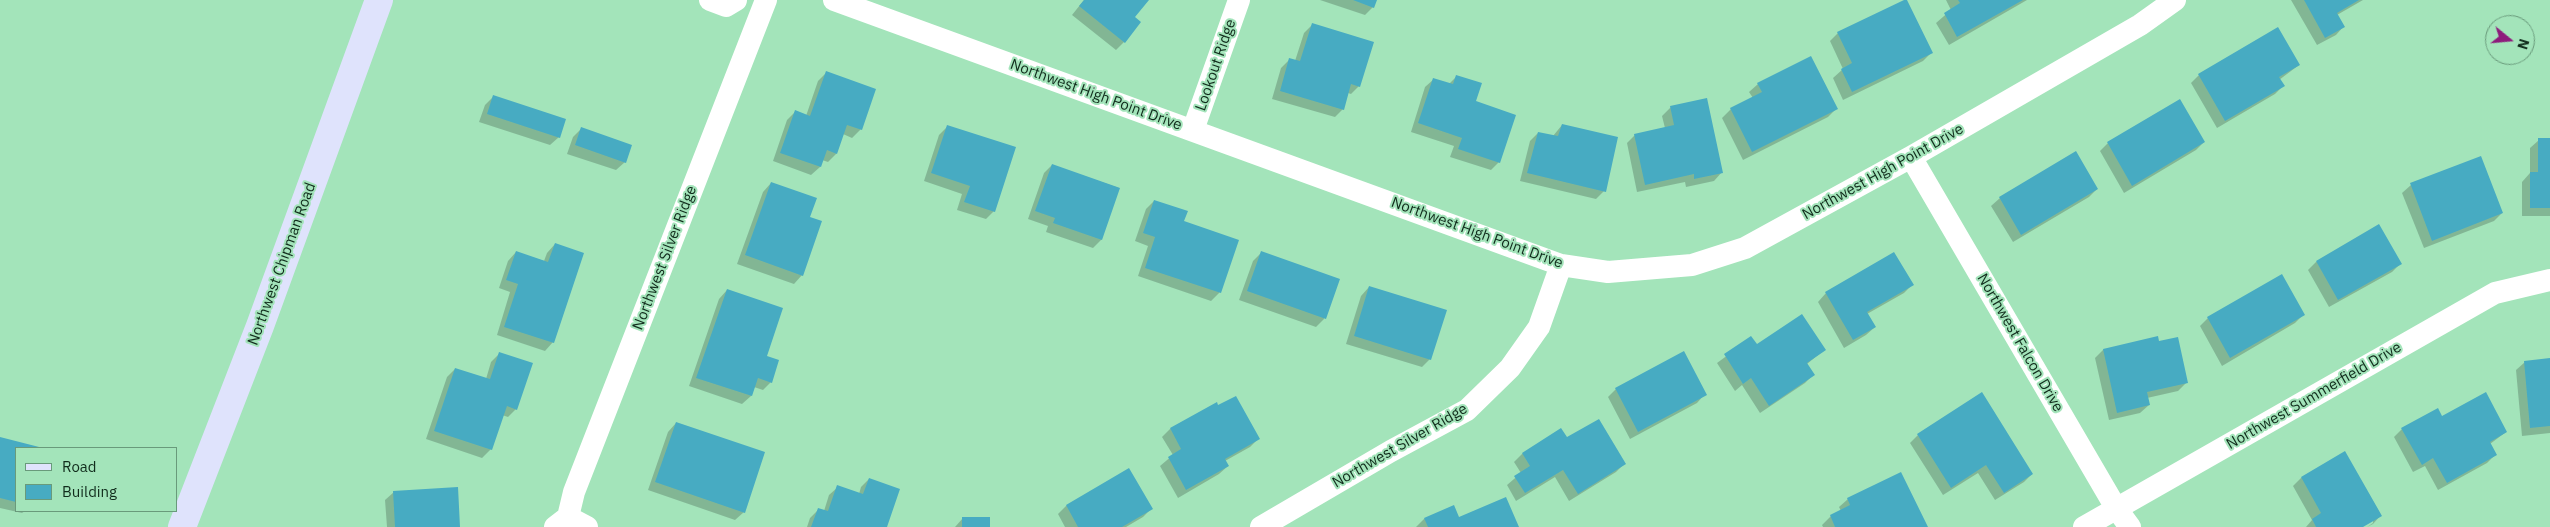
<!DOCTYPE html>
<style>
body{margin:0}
#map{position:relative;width:2550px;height:527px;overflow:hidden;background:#a3e4ba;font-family:"IBM Plex Sans",sans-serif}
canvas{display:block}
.legend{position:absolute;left:15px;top:447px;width:162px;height:65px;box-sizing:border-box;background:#a3e4ba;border:1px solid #699a7b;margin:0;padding:6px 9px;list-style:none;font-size:15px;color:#112c1c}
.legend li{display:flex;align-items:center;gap:10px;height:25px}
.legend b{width:25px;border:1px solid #699a7b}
.north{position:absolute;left:2485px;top:15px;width:50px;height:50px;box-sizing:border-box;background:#a3e4ba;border:1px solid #699a7b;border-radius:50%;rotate:107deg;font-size:14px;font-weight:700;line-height:20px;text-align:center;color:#112c1c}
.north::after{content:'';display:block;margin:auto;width:18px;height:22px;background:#8e1b7c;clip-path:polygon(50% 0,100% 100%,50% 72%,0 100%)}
</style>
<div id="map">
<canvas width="2550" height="527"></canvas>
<ul class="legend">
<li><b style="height:6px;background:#dfe3fc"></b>Road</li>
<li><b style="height:14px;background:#47abc2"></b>Building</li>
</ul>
<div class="north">N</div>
</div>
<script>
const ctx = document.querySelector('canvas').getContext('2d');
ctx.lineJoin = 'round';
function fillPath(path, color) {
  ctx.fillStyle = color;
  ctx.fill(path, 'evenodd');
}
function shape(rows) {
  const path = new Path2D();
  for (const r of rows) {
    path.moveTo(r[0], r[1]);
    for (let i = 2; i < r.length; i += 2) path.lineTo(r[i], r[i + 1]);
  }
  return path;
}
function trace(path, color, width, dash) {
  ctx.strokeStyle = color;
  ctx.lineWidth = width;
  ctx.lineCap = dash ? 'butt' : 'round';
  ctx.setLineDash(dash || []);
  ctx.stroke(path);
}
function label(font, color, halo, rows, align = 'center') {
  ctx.font = font + ' "IBM Plex Sans",sans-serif';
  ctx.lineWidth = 4;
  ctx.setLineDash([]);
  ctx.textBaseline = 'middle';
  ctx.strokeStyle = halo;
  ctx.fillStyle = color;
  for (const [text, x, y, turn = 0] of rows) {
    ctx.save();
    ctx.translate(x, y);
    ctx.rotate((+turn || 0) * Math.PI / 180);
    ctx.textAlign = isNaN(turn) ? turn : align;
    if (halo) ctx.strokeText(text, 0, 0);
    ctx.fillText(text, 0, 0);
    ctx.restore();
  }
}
const shadow = shape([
 [1084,0,1147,0,1133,18,1124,42,1116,50,1072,15],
 [1320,0,1375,0,1373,7,1365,15],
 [1946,0,2027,0,1949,45,1936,23,1951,10],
 [2291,0,2363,0,2337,15,2344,26,2336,35,2317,45],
 [1312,25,1359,86,1351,94,1348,93,1343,109,1335,117,1272,99,1281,68,1290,59,1295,61,1304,33],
 [1838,33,1931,53,1923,61,1843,100,1833,78,1843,69,1830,41],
 [2299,65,2279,80,2283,86,2275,94,2217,128,2191,83,2199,75],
 [826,73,861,129,852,138,843,134,836,154,828,162,822,160,820,167,811,175,773,161,787,120,795,112,806,116,818,81],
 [1457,76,1474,102,1499,162,1491,170,1450,157,1454,146,1411,132,1425,87,1434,79,1449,84],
 [1758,84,1836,109,1828,117,1743,160,1722,118,1731,109,1753,98,1749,92],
 [493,97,559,137,550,145,479,122,485,105],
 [1671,107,1722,172,1714,181,1686,187,1685,182,1637,192,1627,143,1635,135,1665,128,1662,116],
 [1562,125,1604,191,1596,199,1520,181,1530,141,1538,133,1553,136],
 [947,127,994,211,986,219,957,210,962,194,924,181,939,135],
 [581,129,625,162,616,170,567,154,573,137],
 [2539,140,2550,140,2550,216,2522,216,2522,182,2530,173,2530,148],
 [2204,142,2196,150,2124,193,2100,151,2108,143],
 [1052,165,1119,188,1101,240,1093,248,1046,232,1048,226,1028,219,1044,173],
 [771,183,808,217,802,275,794,284,737,264,763,192],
 [2411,185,2502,213,2494,221,2424,248,2402,193],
 [2097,189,2089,197,2013,242,1991,206,2000,198],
 [1154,201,1183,222,1220,292,1211,301,1138,276,1148,246,1135,241,1146,209],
 [555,244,553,342,545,351,497,335,510,292,499,288,508,261,516,252,544,261,547,253],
 [1261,253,1338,280,1324,319,1316,327,1239,300,1253,261],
 [2316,262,2401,263,2392,272,2329,307,2308,270],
 [1912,285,1904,293,1867,314,1875,327,1866,335,1844,348,1818,302,1826,293],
 [1369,287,1430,359,1422,367,1346,344,1361,296],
 [727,290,765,357,771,382,763,390,754,387,751,396,742,404,689,386,719,299],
 [2303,315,2295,323,2222,366,2200,326,2208,318],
 [1751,338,1757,346,1824,350,1807,364,1813,375,1805,383,1760,413,1742,385,1735,391,1717,363],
 [2158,343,2187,382,2178,391,2147,398,2149,405,2140,413,2109,420,2095,358,2103,350],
 [499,354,516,409,508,417,502,415,491,449,482,458,426,439,447,377,455,369,486,379,491,362],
 [2550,360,2550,433,2522,436,2516,370,2525,362],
 [1616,389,1705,394,1697,403,1630,439,1608,397],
 [1218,407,1259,438,1250,447,1225,461,1228,466,1219,474,1178,498,1160,466,1173,455,1162,437,1170,429],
 [2441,417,2506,432,2490,444,2495,455,2487,463,2438,490,2425,466,2413,472,2394,437,2402,429],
 [676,423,744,512,735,520,648,490,668,432],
 [1561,430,1567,439,1624,464,1616,472,1569,501,1555,477,1516,501,1507,485,1521,473,1514,462,1522,454],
 [1918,435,2032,474,2024,482,1995,500,1978,473,1943,495,1910,443],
 [0,438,41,448,16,448,16,511,25,511,22,513,0,508],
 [2345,453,2381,515,2373,524,2367,527,2373,523,2373,520,2360,527,2306,527,2312,520,2293,486,2301,478],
 [1128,470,1151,509,1143,517,1126,527,1065,527,1058,514,1066,506],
 [869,479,886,527,807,527,810,518,819,509,824,511,829,495,838,487,859,494,861,487],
 [394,492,458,527,387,527,385,500],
 [1848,499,1926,527,1823,527,1822,525,1831,516,1841,511,1839,507],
 [1453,506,1458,519,1518,527,1416,527,1424,519],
 [963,518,989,527,955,527]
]);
const building = shape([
 [1084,0,1149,0,1135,17,1141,22,1125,43,1079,6],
 [1353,0,1377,0,1374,8],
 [1904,0,1907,0,1933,53,1852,92,1841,69,1852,63,1837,32],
 [1958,0,2023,0,1957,37,1944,13,1960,3],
 [2304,0,2359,0,2337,13,2345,27,2325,38],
 [1312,23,1374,42,1360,87,1351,84,1344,110,1280,91,1289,58,1300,61],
 [2278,27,2300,65,2279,77,2285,86,2225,121,2198,74],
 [1811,56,1838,109,1752,152,1730,108,1762,92,1757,83],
 [826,71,876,89,862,130,847,125,837,154,827,150,821,167,780,153,795,110,810,116],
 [1456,75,1482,83,1476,101,1516,115,1500,163,1458,149,1462,138,1418,123,1433,78,1453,84],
 [493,95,566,119,560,138,487,114],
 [1707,98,1723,173,1694,179,1694,174,1645,185,1634,134,1674,125,1670,106],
 [2180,99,2205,142,2132,186,2107,142],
 [1562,124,1618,137,1606,192,1527,173,1538,132,1558,136],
 [947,125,1016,147,995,212,964,202,970,186,931,173],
 [581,127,632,145,626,163,575,145],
 [2538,138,2550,138,2550,208,2530,208,2530,172,2538,172],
 [2076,151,2098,189,2021,235,1999,197],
 [2481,156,2503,213,2432,241,2410,183],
 [1052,164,1120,188,1102,240,1053,223,1055,218,1035,211],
 [771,182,817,198,810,217,822,221,803,276,745,255],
 [1154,200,1188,211,1184,221,1239,240,1221,293,1145,268,1155,237,1143,233],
 [2379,224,2402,264,2338,300,2316,261],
 [555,243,584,253,554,343,504,327,518,284,506,280,516,251,548,262],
 [1261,251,1340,279,1326,319,1247,291],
 [1894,252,1914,285,1867,312,1876,327,1853,340,1825,292],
 [2282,274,2305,315,2230,358,2207,317],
 [1369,286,1447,310,1431,360,1354,336],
 [727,289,783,308,767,356,779,360,772,383,758,378,752,396,696,378],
 [1802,314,1826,350,1807,363,1815,375,1769,406,1751,378,1743,384,1724,354,1751,336,1757,344],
 [2158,336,2159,341,2178,337,2188,383,2147,392,2150,405,2117,413,2103,349],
 [1684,351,1707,395,1638,432,1615,388],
 [499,352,533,363,517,410,507,406,492,450,434,431,455,368,490,379],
 [2550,358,2550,426,2530,428,2524,361],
 [1982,392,2033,474,2004,493,1986,465,1951,488,1917,434],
 [2486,392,2507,432,2490,442,2497,455,2447,483,2433,458,2422,465,2401,428,2438,408,2442,416],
 [1236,396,1260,439,1225,459,1229,466,1186,490,1168,457,1181,449,1170,428,1217,402,1218,405],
 [1599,419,1626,464,1578,494,1563,470,1525,493,1514,476,1530,466,1522,453,1561,428,1567,437],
 [676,422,765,452,745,513,655,482],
 [0,437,43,448,16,448,16,502,0,498],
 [2345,451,2382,516,2363,527,2316,527,2312,519,2321,513,2301,477],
 [1129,468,1153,509,1122,527,1078,527,1066,505],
 [1901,472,1928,527,1835,527,1830,515,1850,505,1847,498],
 [869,478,900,489,887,527,811,527,818,508,828,511,837,485,863,494],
 [458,487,460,527,395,527,393,491],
 [1506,497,1519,527,1428,527,1424,518,1454,505,1459,517],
 [962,517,990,517,990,527,962,527]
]);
const minor = shape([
 [710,0,726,6,736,0],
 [834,0,1561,265,1608,272,1692,265,1745,248,1911,157,2140,25,2175,0],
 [1193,130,1239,0],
 [1911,157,2116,508,2130,527],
 [568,517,574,492,766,0],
 [555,527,568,517,587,527],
 [1261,527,1391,451,1467,410,1510,368,1539,327,1561,265],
 [2084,527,2495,293,2550,280]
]);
const secondary = shape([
 [182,527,260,326,379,0]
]);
const streetNames = [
 ["Lookout Ridge",1216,65,-71],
 ["Northwest High Point Drive",1096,95,20],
 ["Northwest High Point Drive",1883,172,-29],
 ["Northwest High Point Drive",1477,233,20],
 ["Northwest Silver Ridge",665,258,-69],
 ["Northwest Chipman Road",282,264,-70],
 ["Northwest Falcon Drive",2020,343,60],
 ["Northwest Summerfield Drive",2314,396,-30],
 ["Northwest Silver Ridge",1400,446,-30]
];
fillPath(shadow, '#0003');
fillPath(building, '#47abc2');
trace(minor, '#fff', 22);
trace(secondary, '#dfe3fc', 28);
label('15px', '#112c1c', '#a3e4ba', streetNames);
</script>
